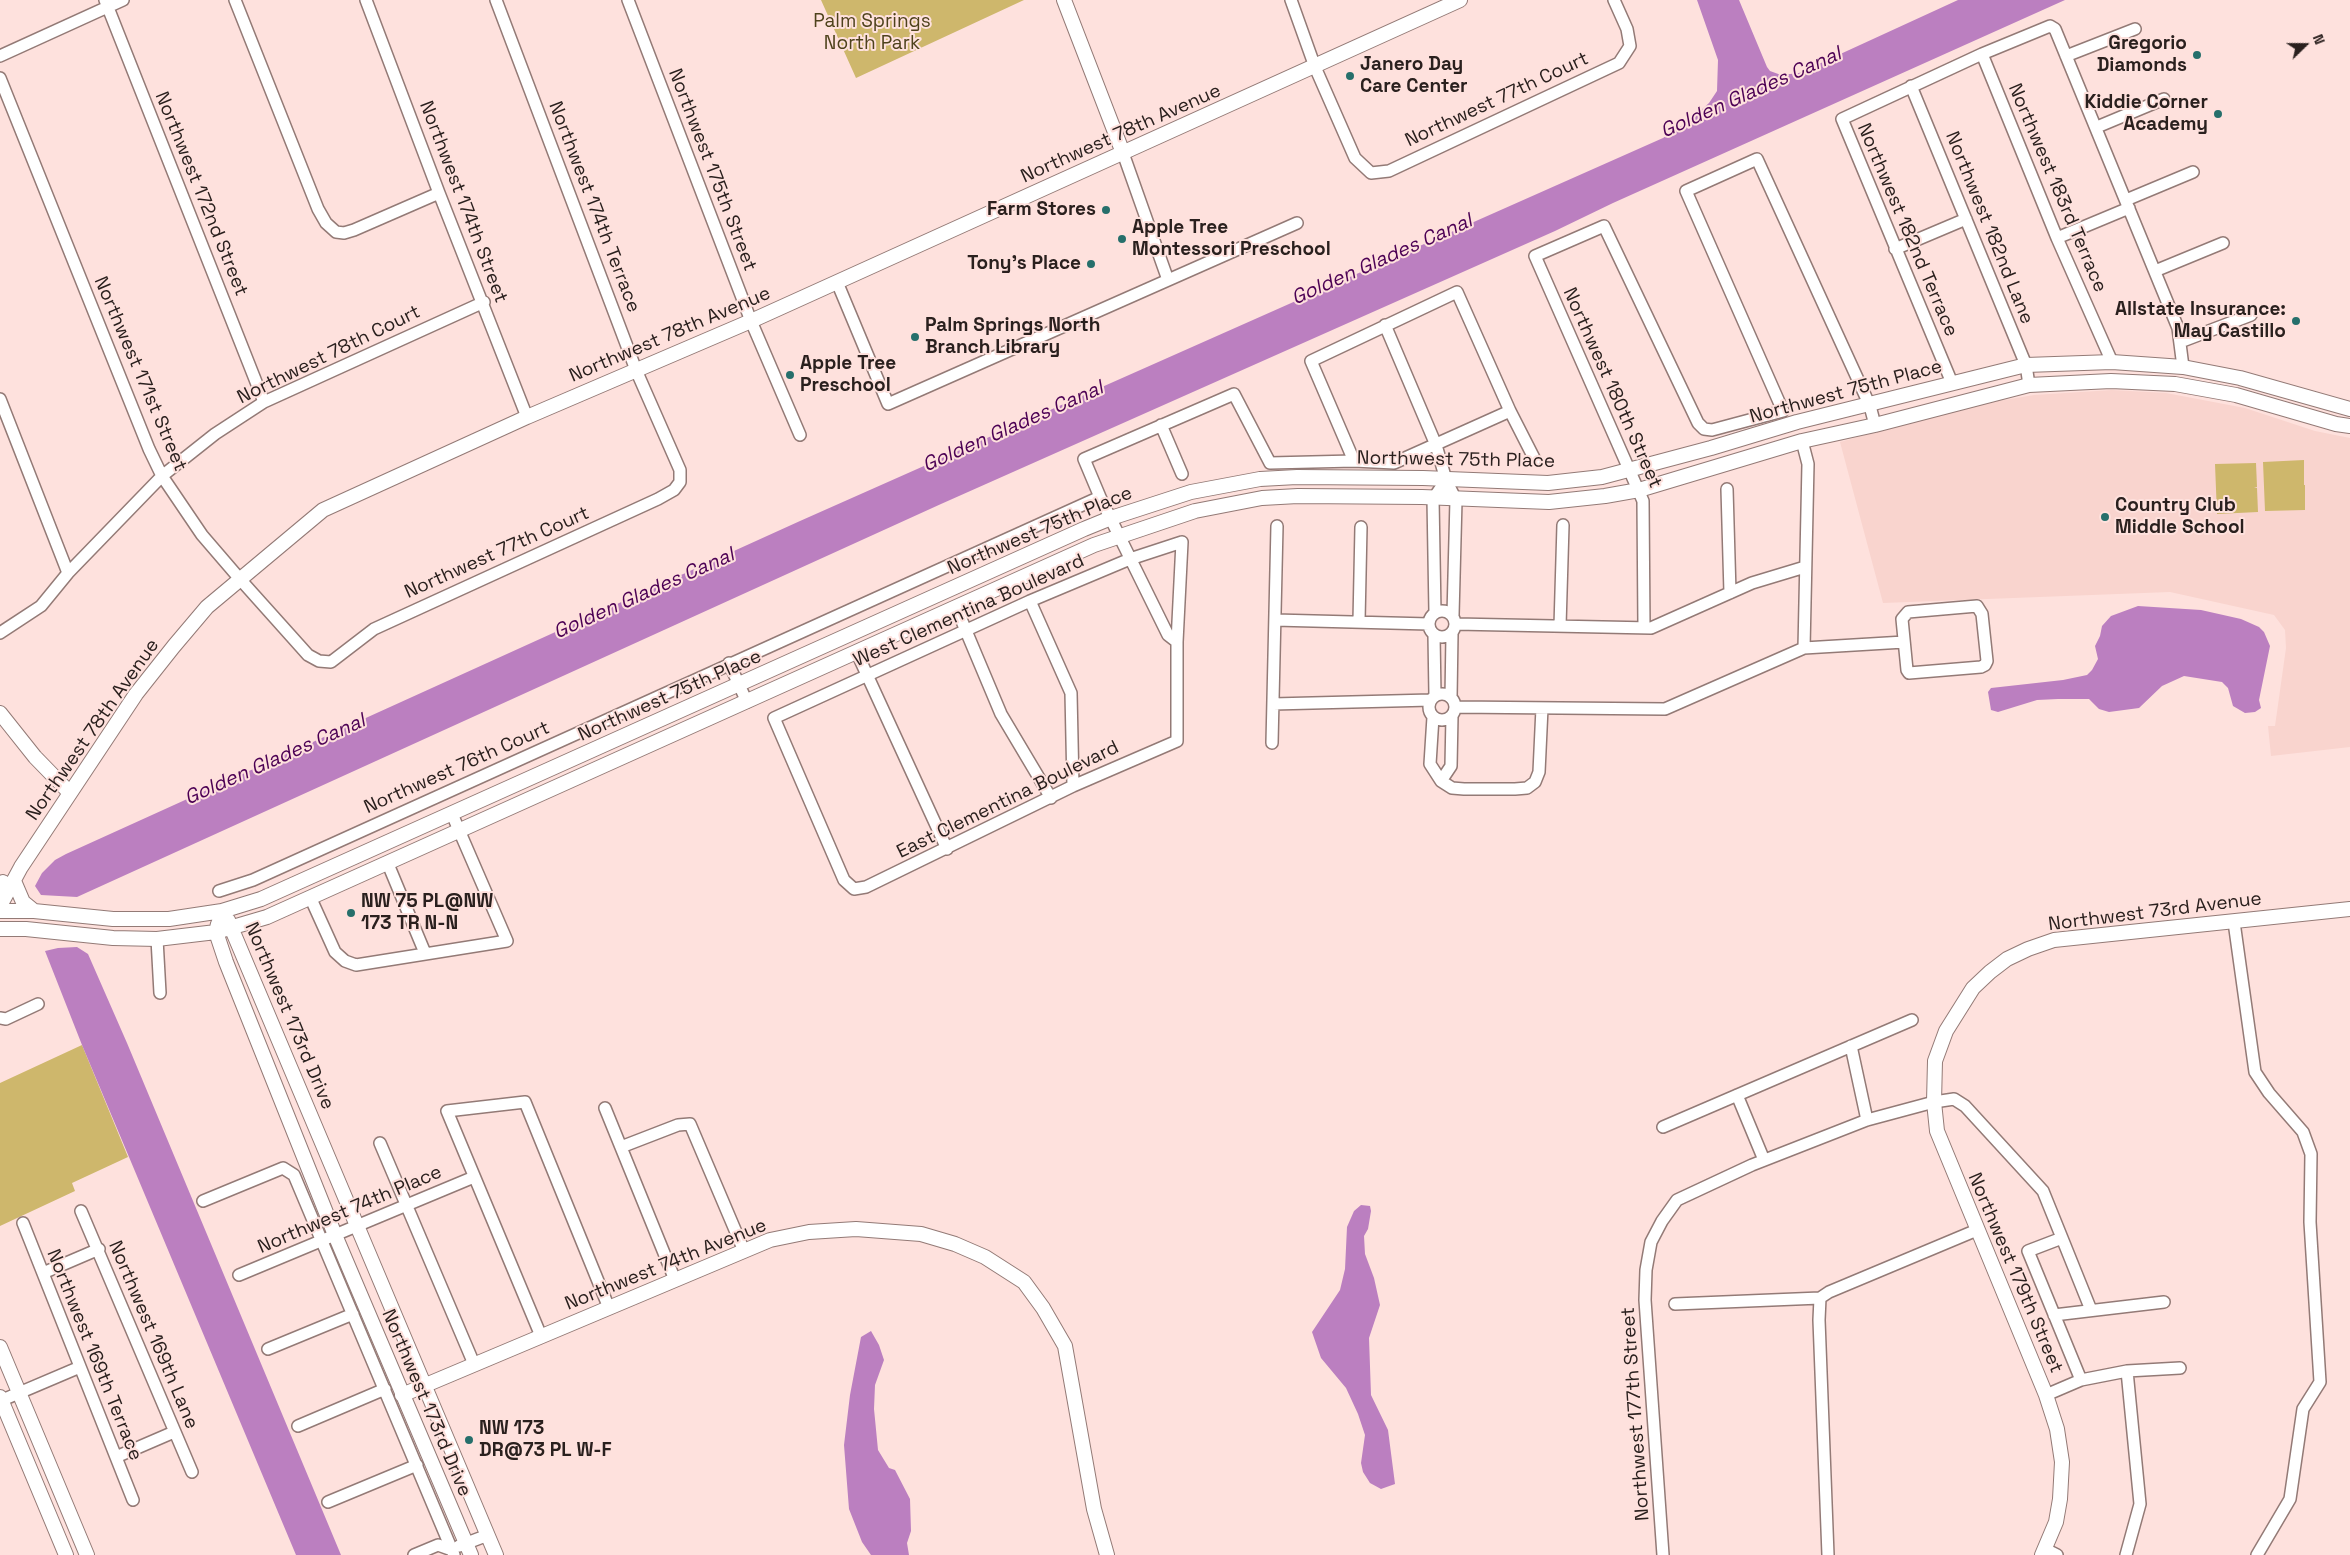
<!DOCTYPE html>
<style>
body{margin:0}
#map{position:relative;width:2350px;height:1555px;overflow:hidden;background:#fee1dd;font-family:"Space Grotesk",sans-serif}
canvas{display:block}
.north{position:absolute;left:2280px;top:20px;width:50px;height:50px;-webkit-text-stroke:4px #fee1dd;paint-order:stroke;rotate:68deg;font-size:14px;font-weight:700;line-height:20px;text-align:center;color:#2a201e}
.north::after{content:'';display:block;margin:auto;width:18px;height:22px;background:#2a201e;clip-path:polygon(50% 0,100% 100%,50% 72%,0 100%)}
</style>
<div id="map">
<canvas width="2350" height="1555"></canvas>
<div class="north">N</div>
</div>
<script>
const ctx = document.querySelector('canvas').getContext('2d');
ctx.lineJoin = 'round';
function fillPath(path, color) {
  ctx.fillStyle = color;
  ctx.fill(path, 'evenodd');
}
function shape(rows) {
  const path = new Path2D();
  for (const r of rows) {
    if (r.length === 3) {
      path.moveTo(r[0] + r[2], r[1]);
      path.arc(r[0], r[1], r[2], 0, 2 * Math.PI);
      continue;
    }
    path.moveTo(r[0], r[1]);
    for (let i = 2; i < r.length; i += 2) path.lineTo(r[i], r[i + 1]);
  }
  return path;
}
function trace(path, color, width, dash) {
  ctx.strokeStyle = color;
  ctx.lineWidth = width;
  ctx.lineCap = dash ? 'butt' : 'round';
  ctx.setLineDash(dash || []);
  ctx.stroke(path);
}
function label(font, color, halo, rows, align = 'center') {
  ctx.font = font + ' "Space Grotesk",sans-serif';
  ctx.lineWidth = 4;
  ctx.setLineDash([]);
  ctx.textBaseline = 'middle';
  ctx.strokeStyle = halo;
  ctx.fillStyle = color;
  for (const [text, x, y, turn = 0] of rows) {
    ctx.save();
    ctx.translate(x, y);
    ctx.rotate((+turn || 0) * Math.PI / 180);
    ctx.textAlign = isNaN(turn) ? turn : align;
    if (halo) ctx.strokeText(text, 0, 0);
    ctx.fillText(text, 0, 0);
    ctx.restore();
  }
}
const built = shape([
 [2112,390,2166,393,2245,408,2315,431,2350,438,2350,747,2271,756,2268,726,2275,726,2286,648,2285,630,2274,615,2170,592,1883,603,1840,442,1968,406,2034,395]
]);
const green = shape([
 [821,0,1024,0,856,78],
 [2304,460,2304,485,2297,485,2305,485,2305,510,2265,511,2263,462],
 [2256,463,2257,487,2254,487,2257,488,2258,512,2217,514,2215,464],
 [82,1045,128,1157,72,1183,75,1191,0,1226,0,1083]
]);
const water = shape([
 [1697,0,1739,0,1767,67,1770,71,1781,75,1799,73,1958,0,2065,0,1613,203,1555,231,941,504,77,897,41,895,35,886,42,873,55,860,66,854,800,521,1663,138,1689,121,1709,103,1717,91,1718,60],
 [2138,606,2201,610,2241,619,2259,627,2264,632,2270,646,2259,700,2261,708,2255,712,2245,713,2233,706,2228,688,2222,682,2184,676,2162,686,2139,708,2109,712,2099,709,2089,699,2058,699,2037,700,1998,712,1991,710,1988,692,1991,688,2063,680,2087,675,2092,670,2098,659,2095,646,2100,636,2102,626,2111,616],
 [77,947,88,954,127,1043,341,1555,296,1555,82,1045,45,951,58,948],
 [1361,1205,1370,1206,1371,1211,1368,1229,1364,1236,1365,1254,1374,1278,1380,1305,1369,1338,1371,1395,1388,1430,1395,1484,1381,1489,1370,1483,1363,1472,1361,1463,1365,1435,1358,1414,1346,1388,1321,1358,1312,1332,1340,1290,1345,1269,1347,1227,1354,1211],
 [871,1331,879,1345,884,1360,875,1385,874,1409,878,1450,889,1468,895,1470,910,1499,911,1531,907,1543,909,1555,871,1555,862,1542,849,1509,844,1445,850,1395,861,1337]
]);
const minor = shape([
 [105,0,264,402],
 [235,0,318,209,326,223,336,232,344,233,354,230,439,193],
 [366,0,439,193,527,417],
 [628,0,751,321,800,435],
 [1291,0,1315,67,1355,158,1371,173,1389,171,1619,63,1630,46,1627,29,1614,0],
 [1982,54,2057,238,2112,362],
 [0,56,123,0],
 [2066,56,2135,29],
 [0,78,149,449,162,476,202,535,239,578,308,655,319,661,331,662,374,629,658,499,674,490,680,482,680,470,636,370,496,0],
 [1911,86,2026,365,2029,385],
 [2097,127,2164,99],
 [1123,153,1168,280],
 [2126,200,2193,172],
 [2057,238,2129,208],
 [1895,249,1966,219],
 [2155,271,2223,243],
 [837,282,888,404,1297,223],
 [1385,325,1436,445,1446,480,1456,500,1453,615],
 [2180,342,2251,315],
 [1952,383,1842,119,1982,54,2050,26,2055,29,2178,328,2183,367],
 [0,399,68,573],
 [1161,425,1182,474],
 [1802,441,1808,464,1804,648],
 [1354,461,1311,361,1457,292,1510,411,1535,460],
 [1727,489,1730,593],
 [1182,542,1177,642,1177,741,1073,786,866,887,854,889,844,880,774,718,1030,601,1130,559,1182,542],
 [1030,601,1071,693,1073,786],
 [1977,606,1982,614,1987,661,1985,665,1981,667,1909,673,1907,670,1902,619,1908,612,1977,606],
 [956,607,1001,714,1051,798],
 [1442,624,13],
 [1435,613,1433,499,1446,480],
 [1275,620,1429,624],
 [1359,621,1361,527],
 [1456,624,1651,628,1752,583,1805,567],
 [1560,626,1563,525],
 [1644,628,1643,501,1535,256,1604,226,1698,423,1704,429,1712,430,1783,411,1686,191,1757,159,1870,406,1875,425],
 [0,633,41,606,68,573,162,476,215,434,264,402,484,302],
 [1434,635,1435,696],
 [1177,642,1168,635,1100,497,1084,459,1234,394,1270,463,1354,461,1394,463,1510,411],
 [857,653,947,849],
 [729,663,747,702],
 [1442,707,13],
 [1451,698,1452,634],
 [1273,704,1431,700],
 [1455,707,1665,709,1804,648,1904,642],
 [1433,717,1430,764,1441,781,1452,788,1464,789,1515,789,1527,788,1535,782,1539,772,1542,708],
 [1272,743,1277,526],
 [1441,781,1451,766,1452,716],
 [388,864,425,953],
 [219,891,253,880,1100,497],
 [311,899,335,952,345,961,356,965,507,941,452,814],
 [2234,922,2255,1072,2269,1093,2303,1132,2311,1154,2310,1222,2320,1382,2303,1409,2290,1499,2257,1555],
 [157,939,160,993],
 [0,1018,6,1019,38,1004],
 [1851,1046,1867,1120],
 [1737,1095,1764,1160],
 [605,1108,675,1280],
 [1663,1127,1912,1020],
 [380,1143,474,1364],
 [621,1147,678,1125,690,1124,744,1251],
 [203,1201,283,1168,294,1175,454,1555],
 [81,1211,192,1472],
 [23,1223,133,1500],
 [2062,1238,2091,1310],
 [43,1273,99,1249],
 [239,1275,474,1177],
 [1675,1304,1820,1298],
 [2054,1315,2164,1302],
 [541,1336,447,1111,525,1102,609,1308],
 [268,1349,353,1314],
 [2046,1395,2081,1380,2127,1371,2180,1368],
 [0,1401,80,1367],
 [298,1426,385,1389],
 [116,1457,174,1432],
 [328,1502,417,1465],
 [459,1546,488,1535],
 [2045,1549,2057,1555],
 [414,1555,438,1545,452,1550],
 [1663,1555,1645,1300,1646,1270,1651,1242,1662,1221,1677,1200,1752,1165,1867,1120,1934,1102,1954,1099,1965,1106,2043,1191,2062,1238,2028,1251,2081,1380],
 [1828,1555,1819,1320,1820,1298,1829,1292,1977,1230],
 [2126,1555,2140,1504,2127,1371]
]);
const tertiary = shape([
 [1064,0,1123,153],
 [0,713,35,757,70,793],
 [14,881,23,902,34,911],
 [0,884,3,882],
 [0,906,21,867,136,694,174,646,207,607,323,510,527,417,751,321,1460,0],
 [0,911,34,911,113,919,169,919,222,911,261,899,1084,529,1111,518,1191,492,1260,479,1297,477,1423,478,1548,483,1602,477,1711,448,1797,422,2026,365,2112,362,2183,367,2240,378,2350,409],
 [228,920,496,1555],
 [218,924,216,932,226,962,335,1235,471,1555],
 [0,929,26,929,113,938,157,939,216,932,267,917,1094,545,1195,511,1262,498,1298,496,1422,497,1549,502,1605,496,1639,490,1802,441,1875,425,2029,385,2111,381,2175,384,2236,395,2336,424,2350,426],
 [0,1347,87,1555],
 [402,1395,770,1240,809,1232,856,1229,921,1234,955,1244,985,1257,1024,1282,1043,1308,1065,1346,1094,1509,1107,1555],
 [0,1397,66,1555],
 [2042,1555,2056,1522,2060,1499,2062,1462,2057,1429,2046,1395,1937,1131,1934,1102,1935,1061,1946,1031,1973,988,1990,972,2007,959,2028,949,2054,940,2350,909]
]);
const markers = [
 [2197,55,5,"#266f6b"],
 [1350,76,5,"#266f6b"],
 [2218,114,5,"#266f6b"],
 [1106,210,5,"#266f6b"],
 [1122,239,5,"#266f6b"],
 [1091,264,5,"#266f6b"],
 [2296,321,5,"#266f6b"],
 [915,337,5,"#266f6b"],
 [790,375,5,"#266f6b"],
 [2105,517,5,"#266f6b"],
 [351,913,5,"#266f6b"],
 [469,1440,5,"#266f6b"]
];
const parkNames = [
 ["Palm Springs",872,22],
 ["North Park",872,44]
];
const poiNames = [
 ["Gregorio",2187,44,"right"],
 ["Diamonds",2187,66,"right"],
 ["Janero Day",1360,65],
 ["Care Center",1360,87],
 ["Kiddie Corner",2208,103,"right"],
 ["Academy",2208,125,"right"],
 ["Farm Stores",1096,210,"right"],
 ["Apple Tree",1132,228],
 ["Montessori Preschool",1132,250],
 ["Tony's Place",1081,264,"right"],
 ["Allstate Insurance:",2286,310,"right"],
 ["May Castillo",2286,332,"right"],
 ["Palm Springs North",925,326],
 ["Branch Library",925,348],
 ["Apple Tree",800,364],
 ["Preschool",800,386],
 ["Country Club",2115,506],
 ["Middle School",2115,528],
 ["NW 75 PL@NW",361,902],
 ["173 TR N-N",361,924],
 ["NW 173",479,1429],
 ["DR@73 PL W-F",479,1451]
];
const streetNames = [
 ["Northwest 77th Court",1497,100,-25],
 ["Northwest 78th Avenue",1121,134,-24],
 ["Northwest 175th Street",712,170,69],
 ["Northwest 183rd Terrace",2057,188,67],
 ["Northwest 172nd Street",201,194,68],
 ["Northwest 174th Street",463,202,69],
 ["Northwest 174th Terrace",594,207,69],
 ["Northwest 182nd Lane",1989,228,68],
 ["Northwest 182nd Terrace",1907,230,67],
 ["Northwest 78th Avenue",670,335,-23],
 ["Northwest 78th Court",329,355,-26],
 ["Northwest 171st Street",140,374,67],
 ["Northwest 180th Street",1612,388,66],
 ["Northwest 75th Place",1846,392,-15],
 ["Northwest 75th Place",1456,460,1],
 ["Northwest 75th Place",1040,531,-23],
 ["Northwest 77th Court",497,553,-24],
 ["West Clementina Boulevard",969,611,-24],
 ["Northwest 75th Place",670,696,-24],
 ["Northwest 78th Avenue",93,730,-55],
 ["Northwest 76th Court",457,768,-24],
 ["East Clementina Boulevard",1008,800,-26],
 ["Northwest 73rd Avenue",2155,912,-7],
 ["Northwest 173rd Drive",289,1016,67],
 ["Northwest 74th Place",350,1210,-23],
 ["Northwest 74th Avenue",666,1265,-22],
 ["Northwest 179th Street",2015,1273,67],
 ["Northwest 169th Lane",153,1335,67],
 ["Northwest 169th Terrace",94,1355,68],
 ["Northwest 173rd Drive",426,1403,67],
 ["Northwest 177th Street",1636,1414,-94]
];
const waterNames = [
 ["Golden Glades Canal",1751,93,-24],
 ["Golden Glades Canal",1382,260,-24],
 ["Golden Glades Canal",1013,427,-24],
 ["Golden Glades Canal",644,594,-24],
 ["Golden Glades Canal",275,760,-24]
];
fillPath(built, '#f9d4ce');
fillPath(green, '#ceb76c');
fillPath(water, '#bb7fc0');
trace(minor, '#937a76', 14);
trace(tertiary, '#937a76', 16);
trace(minor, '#fff', 11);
trace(tertiary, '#fff', 14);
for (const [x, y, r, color] of markers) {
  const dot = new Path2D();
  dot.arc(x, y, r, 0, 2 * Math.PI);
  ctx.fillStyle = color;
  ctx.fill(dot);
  trace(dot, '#fee1dd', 2);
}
label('19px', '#4e421c', '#fee1dd', parkNames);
label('bold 19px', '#2a201e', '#fee1dd', poiNames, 'left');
label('19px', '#2a201e', '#fee1dd', streetNames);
label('italic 20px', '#4c0054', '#fee1dd', waterNames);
</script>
